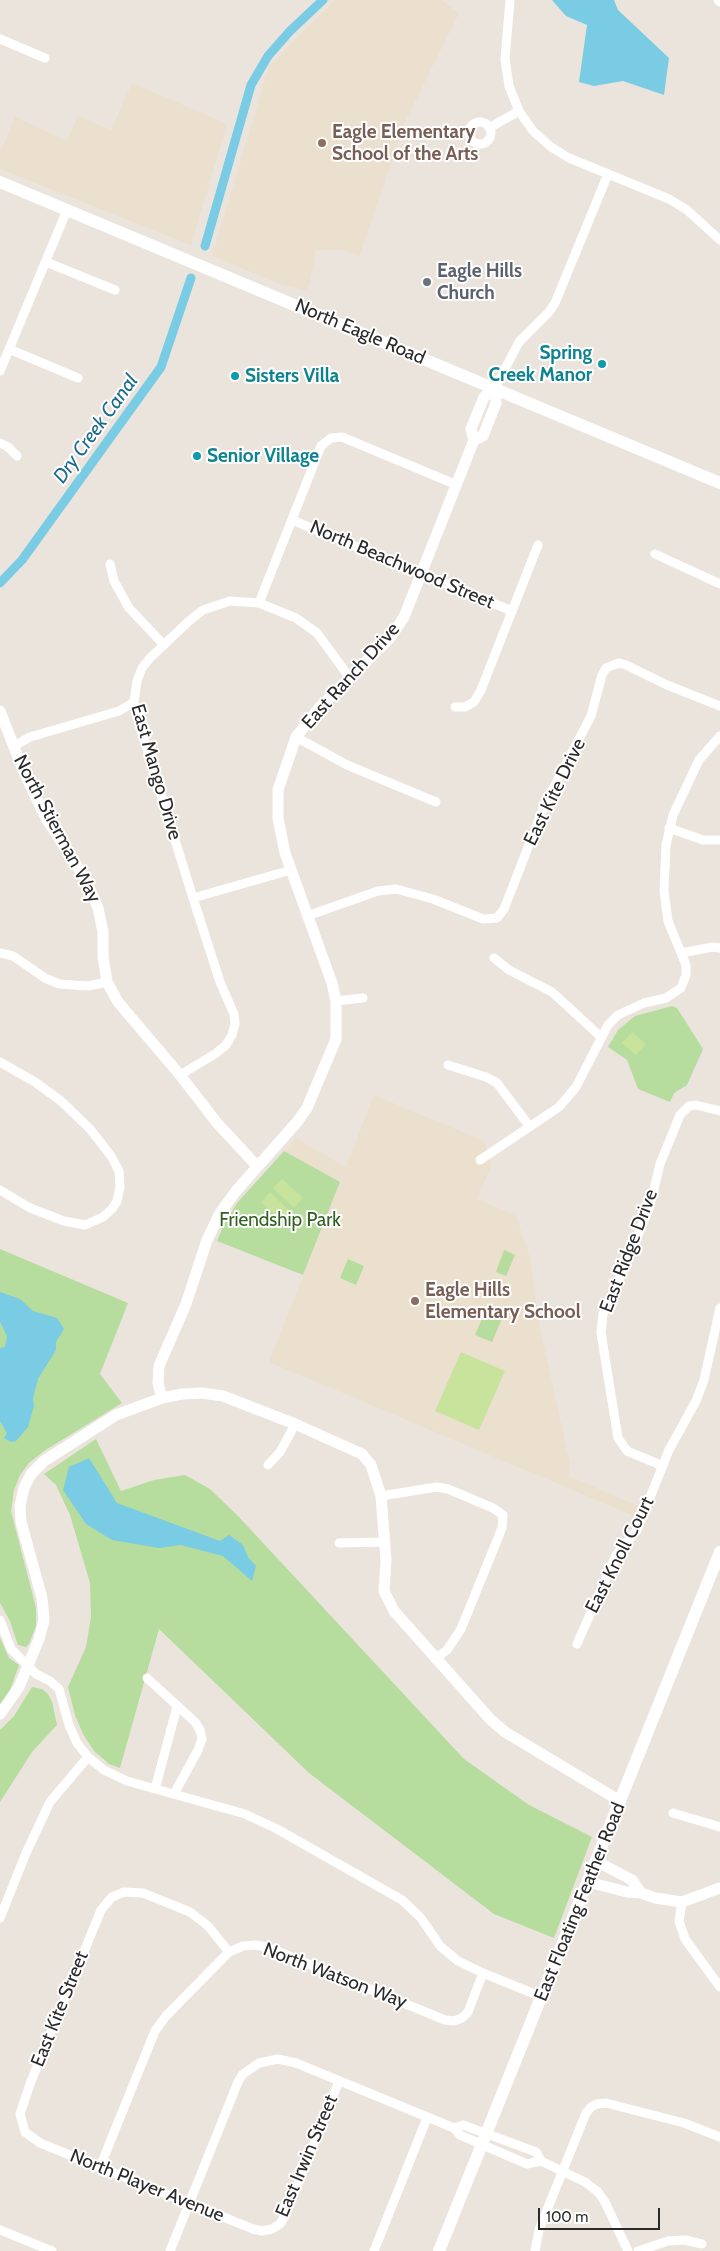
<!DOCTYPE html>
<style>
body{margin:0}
#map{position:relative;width:720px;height:2251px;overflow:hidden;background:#ebe4dd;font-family:Cabin,sans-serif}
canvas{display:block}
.scale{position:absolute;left:538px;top:2208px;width:122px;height:22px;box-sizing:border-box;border:2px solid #2a2a2a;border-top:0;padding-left:6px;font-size:15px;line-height:18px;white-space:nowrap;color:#2a2a2a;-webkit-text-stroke:4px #fff;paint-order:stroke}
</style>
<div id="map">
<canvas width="720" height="2251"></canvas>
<div class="scale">100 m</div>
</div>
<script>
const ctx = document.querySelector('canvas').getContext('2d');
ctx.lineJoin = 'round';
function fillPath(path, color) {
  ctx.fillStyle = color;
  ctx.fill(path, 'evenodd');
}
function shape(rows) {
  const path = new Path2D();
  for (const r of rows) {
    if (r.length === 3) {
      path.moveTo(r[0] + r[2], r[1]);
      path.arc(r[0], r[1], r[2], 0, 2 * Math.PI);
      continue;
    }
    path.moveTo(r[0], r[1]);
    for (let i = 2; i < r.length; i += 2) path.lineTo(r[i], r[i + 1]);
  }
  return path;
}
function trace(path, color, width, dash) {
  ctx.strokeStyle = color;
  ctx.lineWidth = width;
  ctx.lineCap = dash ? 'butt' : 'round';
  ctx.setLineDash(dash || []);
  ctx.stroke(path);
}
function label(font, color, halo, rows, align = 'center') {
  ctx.font = font + ' Cabin,sans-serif';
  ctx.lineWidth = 4;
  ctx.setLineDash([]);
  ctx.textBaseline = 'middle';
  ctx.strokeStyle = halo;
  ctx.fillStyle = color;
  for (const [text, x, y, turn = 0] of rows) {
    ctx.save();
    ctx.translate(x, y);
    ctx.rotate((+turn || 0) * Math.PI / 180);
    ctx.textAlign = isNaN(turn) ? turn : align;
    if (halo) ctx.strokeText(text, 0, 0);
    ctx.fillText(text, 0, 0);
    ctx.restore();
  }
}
const education = shape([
 [335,0,441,0,459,13,405,122,359,257,342,250,316,250,310,282,306,290,280,284,212,256,269,66],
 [132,83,227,124,191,245,0,169,0,153,15,117,67,141,78,116,111,130],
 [374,1095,484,1141,492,1164,477,1199,516,1216,530,1258,540,1328,570,1464,569,1476,638,1506,634,1516,269,1362,340,1183,284,1151,296,1138,346,1167]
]);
const green = shape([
 [672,1006,677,1008,703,1049,687,1085,674,1093,670,1102,638,1089,627,1060,608,1047,618,1030,635,1016],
 [284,1151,340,1182,303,1275,217,1241,224,1224,237,1203],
 [0,1249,128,1303,100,1374,122,1403,44,1451,29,1463,20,1475,14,1490,11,1511,36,1608,36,1626,29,1644,26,1647,18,1645,10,1621,0,1603],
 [504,1250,515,1255,506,1276,496,1272],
 [348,1259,364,1266,356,1285,340,1278],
 [487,1307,504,1314,492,1342,475,1335],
 [96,1439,121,1491,154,1480,185,1475,210,1489,238,1516,464,1759,529,1805,592,1837,554,1938,494,1914,309,1773,159,1629,120,1768,109,1764,94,1751,83,1734,75,1715,68,1687,86,1647,91,1617,90,1583,70,1515,56,1485,44,1474],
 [0,1638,9,1658,19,1665,10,1690,0,1706],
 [32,1687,42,1689,48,1694,52,1702,57,1725,32,1752,0,1802,0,1730,14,1716]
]);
const pitch = shape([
 [632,1032,646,1044,636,1055,622,1043],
 [282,1179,303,1198,294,1208,273,1188],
 [270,1192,291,1212,282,1222,261,1202],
 [461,1352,505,1371,479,1430,435,1411]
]);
const water = shape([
 [552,0,614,0,618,10,669,58,664,95,623,81,594,86,579,82,587,25,566,16],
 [0,1292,20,1299,33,1311,57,1318,64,1329,56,1342,56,1350,38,1379,33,1398,34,1406,28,1427,16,1441,11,1442,4,1438,7,1433,0,1421,0,1348,5,1347,7,1336,0,1322],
 [89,1458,117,1503,220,1541,229,1535,243,1545,248,1557,256,1566,252,1581,223,1556,181,1545,159,1548,112,1540,86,1524,63,1490,69,1467]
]);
const canal = shape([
 [205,246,251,85,268,56,290,31,323,0],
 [0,583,22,560,161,367,191,278]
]);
const minor = shape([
 [510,0,505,59,509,86,519,111,533,131,551,147,569,158,669,199,687,210,720,240],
 [718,0,720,2],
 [0,39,45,58],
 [480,133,11],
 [489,128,519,111],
 [46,262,115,290],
 [9,349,78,378],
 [0,371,67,210],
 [495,388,519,342,549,312,555,303,608,174],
 [0,443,8,447,17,456],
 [292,520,512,611],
 [655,554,720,584],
 [110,564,114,581,129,608,164,645],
 [259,603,321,446,331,438,342,437,457,485],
 [455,707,465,707,474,702,481,690,538,545],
 [296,737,347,765,436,802],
 [14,746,30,737,119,711,134,702],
 [669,828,703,840,720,840],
 [193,898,291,870],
 [307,916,378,891,396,889,433,899,483,919,497,918,504,909,545,804,591,716,602,675,606,668,619,663,626,665,667,685,720,706],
 [0,953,13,956,45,978,59,984,88,986,107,982],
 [681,953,713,947,720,948],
 [494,958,509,970,552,992,601,1037],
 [336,1001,363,998],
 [0,1062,35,1082,61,1101,90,1129,111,1156,119,1171,120,1187,117,1201,112,1209,103,1217,85,1225,64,1221,30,1208,0,1190],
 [448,1065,486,1077,497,1083,530,1127],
 [180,1075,215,1054,226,1045,232,1035,235,1024,234,1014,220,982,193,898,136,714,134,702,137,681,142,668,150,658,189,621,203,610,230,601,259,603,296,618,317,633,350,678],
 [480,1160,559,1107,576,1087,608,1025,618,1015,644,1003,666,998,681,988,686,975,686,965,668,921,664,891,666,845,673,815,699,760,720,736],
 [268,1465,280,1452,295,1424],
 [663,1466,627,1451,618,1438,601,1333,603,1314,626,1264,650,1206,660,1164,680,1115,689,1106,696,1105,720,1111],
 [381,1496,437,1487,448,1489,493,1508,503,1515,502,1528,461,1629,447,1650,435,1659],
 [339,1543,386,1542],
 [0,1620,11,1649,36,1674,50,1681,59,1689,69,1725,77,1743,88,1757,104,1770,127,1781,245,1814,277,1829,402,1900,421,1918,440,1946,458,1961,483,1973,542,1997],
 [577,1644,616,1555,637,1530,669,1450,696,1401,704,1380,720,1308],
 [147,1678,195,1722,200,1730,202,1739,198,1750,174,1794],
 [155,1789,177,1707],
 [673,1813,720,1827],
 [682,1902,679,1921,685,1939,720,1987],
 [0,1918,26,1853,50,1802,88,1757],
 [339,2081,285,2216,280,2224,272,2229,262,2231,253,2229,40,2143,25,2132,20,2114,30,2084,101,1910,112,1897,124,1892,143,1893,190,1912,208,1926,229,1952,243,1946,255,1945,267,1947,445,2020,454,2021,462,2018,468,2012,483,1973],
 [463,2125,536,2152,541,2161,527,2164,460,2135,454,2128,463,2125],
 [541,2161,585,2182,598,2192,605,2202,628,2251],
 [100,2167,155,2031,166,2016,229,1952],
 [0,2230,52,2251],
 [170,2251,238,2082,243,2074,259,2063,278,2059,296,2063,454,2128],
 [374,2251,427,2118],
 [535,2251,539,2230,586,2113,591,2107,597,2104,606,2103,684,2123,720,2137],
 [638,2251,668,2241,685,2240,702,2244]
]);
const tertiary = shape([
 [0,711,23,770,47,820,85,878,98,908,103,932,103,956,107,982,118,1002,180,1075,217,1123,257,1166],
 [162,1398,158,1383,159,1366,186,1304,207,1240,220,1213,236,1191,297,1122,307,1108,336,1039,336,1001,332,983,285,853,278,818,278,790,296,737,319,708,390,638,404,617,474,440,471,429,484,397,495,388,496,403,483,436,474,440],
 [0,1714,19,1687,39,1639,44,1620,42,1598,21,1522,20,1506,24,1488,31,1474,44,1461,116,1415,162,1398,182,1394,202,1393,223,1396,295,1424,362,1454,371,1465,381,1496,386,1560,384,1591,394,1611,490,1719,505,1732,620,1801],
 [596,1861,632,1880,641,1893],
 [588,1882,627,1892,641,1893,655,1898,682,1902,720,1888]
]);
const secondary = shape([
 [0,182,720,483],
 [439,2251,720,1552]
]);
const markers = [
 [322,143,5,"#8d6e63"],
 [427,282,5,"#6b7280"],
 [602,364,5,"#0f9aa8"],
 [235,376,5,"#0f9aa8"],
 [197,456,5,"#0f9aa8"],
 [415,1301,5,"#8d6e63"]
];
const educationNames = [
 ["Eagle Elementary",332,132],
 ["School of the Arts",332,154],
 ["Eagle Hills",425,1290],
 ["Elementary School",425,1312]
];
const worshipNames = [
 ["Eagle Hills",437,271],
 ["Church",437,293]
];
const streetNames = [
 ["North Eagle Road",360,332,23],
 ["North Beachwood Street",402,565,23],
 ["East Ranch Drive",351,676,-48],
 ["East Mango Drive",156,772,74],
 ["East Kite Drive",555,792,-64],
 ["North Stierman Way",57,829,62],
 ["East Ridge Drive",629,1251,-69],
 ["East Knoll Court",620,1555,-63],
 ["East Floating Feather Road",580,1902,-68],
 ["North Watson Way",335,1976,21],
 ["East Kite Street",60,2009,-68],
 ["East Irwin Street",307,2156,-67],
 ["North Player Avenue",147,2186,22]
];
const cultureNames = [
 ["Spring",592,353,"right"],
 ["Creek Manor",592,375,"right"],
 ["Sisters Villa",245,376],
 ["Senior Village",207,456]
];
const parkNames = [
 ["Friendship Park",280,1220]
];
const waterNames = [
 ["Dry Creek Canal",96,429,-54]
];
fillPath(education, '#ebe0ce');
fillPath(green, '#b6dc9e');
fillPath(pitch, '#c8e39b');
fillPath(water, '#79cce3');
trace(canal, '#79cce3', 9);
trace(minor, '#fff', 9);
trace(tertiary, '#fff', 11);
trace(secondary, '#fff', 12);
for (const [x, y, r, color] of markers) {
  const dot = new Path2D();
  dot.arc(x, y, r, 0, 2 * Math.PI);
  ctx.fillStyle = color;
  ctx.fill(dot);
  trace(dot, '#fff', 2);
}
label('bold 19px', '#785e54', '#fff', educationNames, 'left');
label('bold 19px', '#5b616d', '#fff', worshipNames, 'left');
label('19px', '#2a2a2a', '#fff', streetNames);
label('bold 19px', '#0d838f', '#fff', cultureNames, 'left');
label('19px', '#316020', '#fff', parkNames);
label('italic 20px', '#1a6b8e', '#fff', waterNames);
</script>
